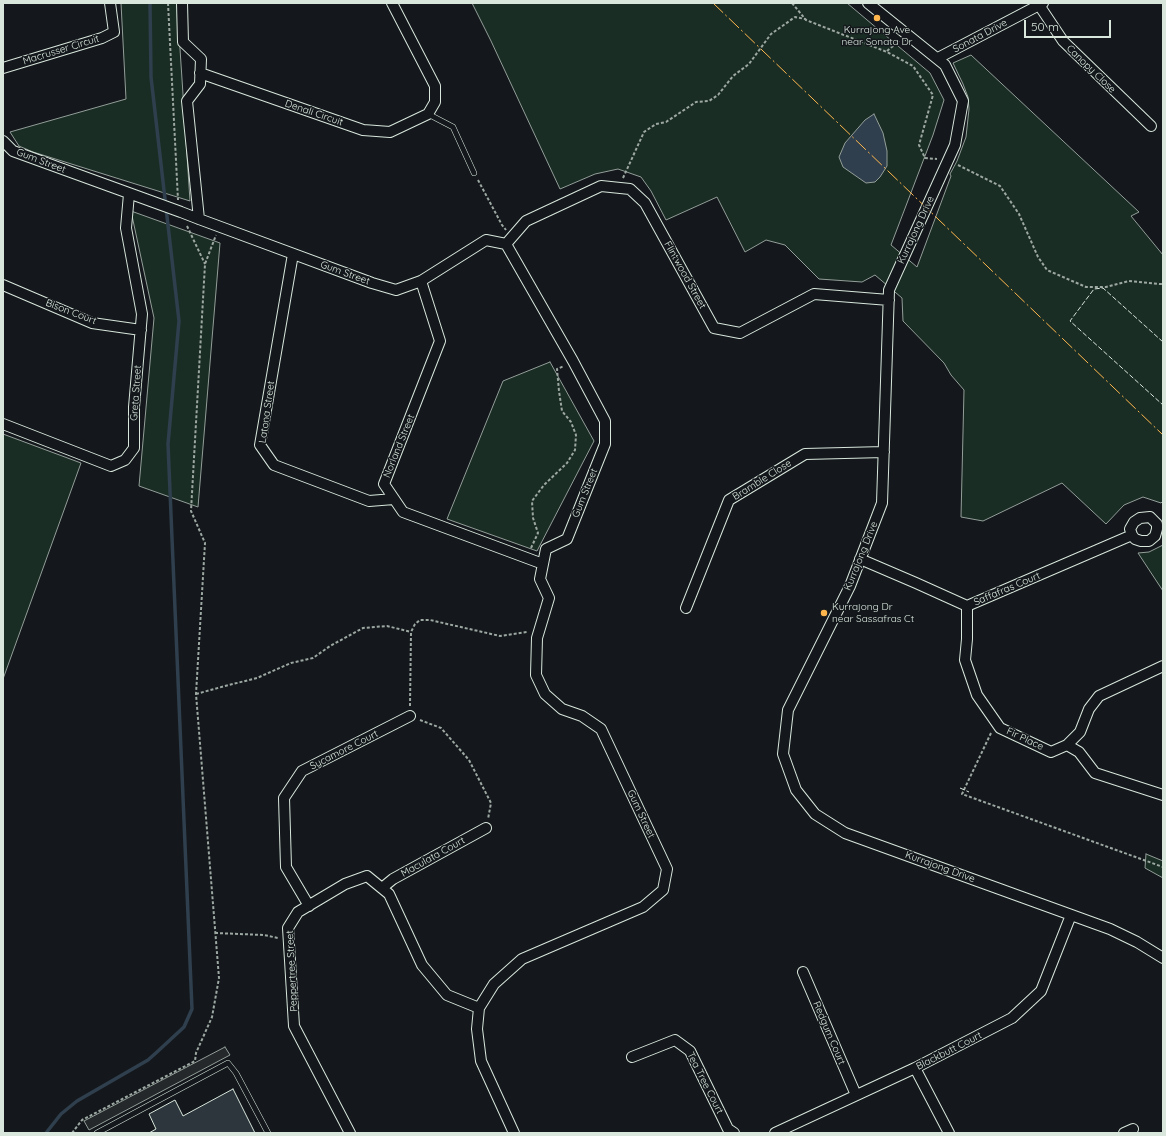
<!DOCTYPE html>
<style>
body{margin:0}
#map{position:relative;width:1166px;height:1136px;overflow:hidden;background:#14181c;font-family:Quicksand,sans-serif}
canvas{display:block}
.frame{position:absolute;inset:0;border:4px solid #d8e6dc;pointer-events:none}
.scale{position:absolute;left:1024px;top:20px;width:87px;height:18px;box-sizing:border-box;border:2px solid #d8e6dc;border-top:0;padding-left:5px;font-size:12px;line-height:14px;white-space:nowrap;color:#d8e6dc;-webkit-text-stroke:3px #14181c;paint-order:stroke}
</style>
<div id="map">
<canvas width="1166" height="1136"></canvas>
<div class="frame"></div>
<div class="scale">50 m</div>
</div>
<script>
const ctx = document.querySelector('canvas').getContext('2d');
ctx.lineJoin = 'round';
function fillPath(path, color) {
  ctx.fillStyle = color;
  ctx.fill(path, 'evenodd');
}
function shape(rows) {
  const path = new Path2D();
  for (const r of rows) {
    path.moveTo(r[0], r[1]);
    for (let i = 2; i < r.length; i += 2) path.lineTo(r[i], r[i + 1]);
  }
  return path;
}
function trace(path, color, width, dash) {
  ctx.strokeStyle = color;
  ctx.lineWidth = width;
  ctx.lineCap = dash ? 'butt' : 'round';
  ctx.setLineDash(dash || []);
  ctx.stroke(path);
}
function label(font, color, halo, rows, align = 'center') {
  ctx.font = font + ' Quicksand,sans-serif';
  ctx.lineWidth = 3;
  ctx.setLineDash([]);
  ctx.textBaseline = 'middle';
  ctx.strokeStyle = halo;
  ctx.fillStyle = color;
  for (const [text, x, y, turn = 0] of rows) {
    ctx.save();
    ctx.translate(x, y);
    ctx.rotate((+turn || 0) * Math.PI / 180);
    ctx.textAlign = isNaN(turn) ? turn : align;
    if (halo) ctx.strokeText(text, 0, 0);
    ctx.fillText(text, 0, 0);
    ctx.restore();
  }
}
const green = shape([
 [121,3,177,3,190,201,33,152,19,146,10,132,126,99,121,3],
 [472,3,847,3,930,73,944,100,933,135,891,245,917,267,951,176,950,174,957,161,966,137,969,109,968,97,963,84,953,63,971,55,1139,212,1131,216,1163,255,1163,501,1161,503,1143,497,1124,505,1106,524,1062,483,983,521,961,517,964,390,951,375,944,363,903,321,902,298,875,275,862,282,819,279,785,245,766,240,745,252,717,197,666,220,651,191,641,177,618,169,595,174,560,189,491,41,472,3],
 [131,211,220,243,198,507,139,486,154,318,131,211],
 [550,362,594,441,537,551,447,519,503,381,550,362],
 [3,434,81,463,3,679,3,434],
 [1163,545,1163,591,1138,553,1149,552,1163,545],
 [1146,854,1163,861,1163,878,1145,868,1146,854]
]);
const parking = shape([
 [225,1047,230,1055,89,1130,84,1121,225,1047]
]);
const water = shape([
 [874,114,883,133,887,151,887,166,880,177,875,182,866,183,843,167,839,157,845,143,865,120,874,114]
]);
const stream = shape([
 [46,1133,61,1114,77,1101,148,1060,157,1052,184,1027,192,1009,168,444,179,321,151,77,150,3]
]);
const building = shape([
 [233,1089,255,1133,149,1133,156,1129,149,1114,175,1100,183,1116,233,1089]
]);
const path = shape([
 [168,3,178,200],
 [792,3,806,20,887,52,913,66,933,95,919,145,925,158,937,159],
 [887,51,899,41],
 [958,165,1000,186,1019,214,1038,257,1047,270,1086,287,1106,287,1129,281,1160,284,1163,284],
 [623,178,644,132,656,124,666,122,696,102,709,101,718,95,733,76,749,64,771,34,795,17,805,19],
 [478,180,502,225,506,230],
 [187,226,205,264],
 [531,548,538,533,533,518,532,501,544,485,567,463,575,450,576,435,571,422,562,411,559,391,557,369,564,366],
 [196,694,225,686,257,678,291,663,313,658,330,646,363,628,387,626,411,632],
 [410,706,411,632,415,624,420,620,430,620,500,636,527,632],
 [420,720,441,728,469,760,491,803,488,819],
 [991,733,962,794,1163,867],
 [215,933,264,935,278,938],
 [72,1133,82,1120,195,1061,196,1053,212,1017,219,978,196,694,205,543,191,511,205,264,216,235]
]);
const service = shape([
 [428,114,453,127,474,173],
 [97,1133,228,1063,236,1073,268,1133]
]);
const minor = shape([
 [182,3,183,42,201,59,200,84,187,101,199,219],
 [868,3,945,65,963,101,955,145,889,290,882,503,850,586,788,710,783,754,796,790,815,814,845,833,1110,929,1137,942,1163,958],
 [1039,5,1063,41,1151,126],
 [938,58,1043,3],
 [3,68,102,38,114,32,110,3],
 [200,73,363,130,390,132,428,114,435,102,435,86,392,3],
 [3,141,13,151,181,212,199,219,372,283,396,290,421,281,486,240,506,244,573,361,605,421,605,444,567,539,546,549,540,579,549,598,537,638,536,675,545,694,562,709,582,716,601,729,667,869,663,890,643,907,522,959,494,984,479,1008,477,1029,481,1061,514,1133],
 [506,244,526,221,601,186,630,189,645,203,714,328,740,333,814,294,889,300],
 [293,254,260,445,274,465,369,501,394,499],
 [421,281,440,341,384,484,403,512,543,564],
 [3,285,92,323,141,330],
 [3,424,111,466,125,460,134,448,134,407,142,314,126,228,129,194],
 [1150,517,1157,524,1157,529,1155,536,1149,541,1141,541,1135,539,1132,535,1130,529,1134,522,1140,518,1150,517],
 [860,559,916,583,967,606,1132,535],
 [967,606,967,639,965,660,977,695,1000,728,1051,752,1067,745,1079,752,1095,773,1163,795],
 [686,608,729,500,805,454,884,452],
 [1067,745,1080,732,1089,709,1099,696,1163,666],
 [382,888,393,879,486,828],
 [309,906,286,867,284,798,302,771,410,716],
 [803,972,856,1095],
 [632,1057,675,1040,690,1051,728,1129,734,1133],
 [915,1068,949,1133],
 [350,1133,294,1026,288,928,298,912,345,884,367,876,389,894,422,965,447,995,479,1008],
 [775,1133,915,1068,1012,1018,1041,991,1071,915],
 [1124,1133,1133,1129]
]);
const fence = shape([
 [1163,342,1103,288,1094,289,1070,321,1163,405],
 [960,788,969,792]
]);
const power = shape([
 [713,3,1163,435]
]);
const markers = [
 [877,18,4,"#ffb74d"],
 [824,613,4,"#ffb74d"]
];
const poiNames = [
 ["Kurrajong Ave",877,30],
 ["near Sonata Dr",877,42],
 ["Kurrajong Dr",832,607,"left"],
 ["near Sassafras Ct",832,619,"left"]
];
const streetNames = [
 ["Sonata Drive",980,36,-28],
 ["Macrusser Circuit",61,50,-17],
 ["Canopy Close",1091,69,44],
 ["Denali Circuit",314,113,19],
 ["Gum Street",41,161,21],
 ["Kurrajong Drive",916,230,-65],
 ["Gum Street",345,273,20],
 ["Flintwood Street",685,275,61],
 ["Bison Court",71,312,21],
 ["Greta Street",136,393,-86],
 ["Latona Street",267,412,-82],
 ["Norland Street",399,446,-68],
 ["Bramble Close",762,480,-32],
 ["Gum Street",585,493,-68],
 ["Kurrajong Drive",861,556,-68],
 ["Saffafras Court",1007,589,-23],
 ["Fir Place",1025,739,25],
 ["Sycamore Court",344,750,-27],
 ["Gum Street",641,814,65],
 ["Maculata Court",433,857,-29],
 ["Kurrajong Drive",940,867,20],
 ["Peppertree Street",292,971,-93],
 ["Redgum Court",829,1033,67],
 ["Blackbutt Court",949,1051,-27],
 ["Tea Tree Court",705,1083,63]
];
fillPath(green, '#1a2d24');
trace(green, '#939e99', 1);
fillPath(parking, '#24282b');
trace(parking, '#939e99', 1);
fillPath(water, '#2f3f4d');
trace(water, '#939e99', 1);
trace(stream, '#2f3f4d', 3.5);
fillPath(building, '#2c363c');
trace(building, '#d8e6dc', 1);
trace(service, '#d8e6dc', 6);
trace(minor, '#d8e6dc', 12);
trace(path, '#9da8a2', 2, [3, 2]);
trace(service, '#14181c', 5);
trace(minor, '#14181c', 10);
trace(fence, '#d8e6dc', 1, [5, 2]);
trace(power, '#ffb74d', 1, [14, 3, 2, 3]);
for (const [x, y, r, color] of markers) {
  const dot = new Path2D();
  dot.arc(x, y, r, 0, 2 * Math.PI);
  ctx.fillStyle = color;
  ctx.fill(dot);
  trace(dot, '#14181c', 1.5);
}
label('10px', '#d8e6dc', '#14181c', poiNames);
label('10px', '#d8e6dc', '#14181c', streetNames);
</script>
